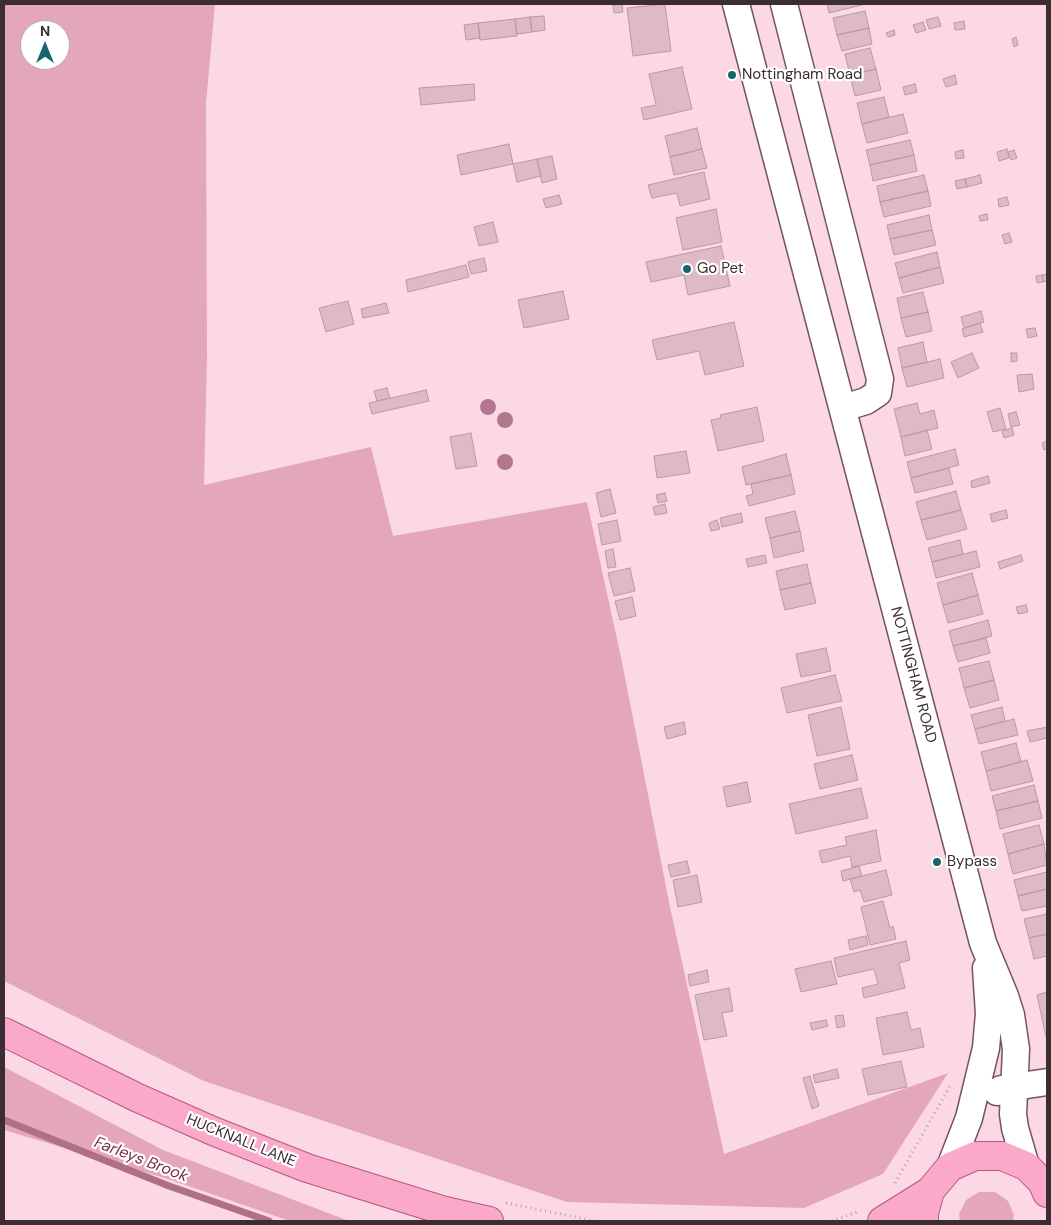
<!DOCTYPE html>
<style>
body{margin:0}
#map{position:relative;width:1051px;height:1225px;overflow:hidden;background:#fbd8e3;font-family:"DM Sans",sans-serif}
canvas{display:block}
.frame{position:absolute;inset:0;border:5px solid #3b2d31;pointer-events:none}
.north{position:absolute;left:20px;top:20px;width:50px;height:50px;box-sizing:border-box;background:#fff;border:1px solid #b1abad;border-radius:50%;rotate:0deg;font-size:14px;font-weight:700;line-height:20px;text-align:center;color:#3b2d31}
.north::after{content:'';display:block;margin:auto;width:18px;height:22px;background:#19656e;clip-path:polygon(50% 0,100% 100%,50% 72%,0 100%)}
</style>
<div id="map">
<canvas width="1051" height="1225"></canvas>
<div class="frame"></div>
<div class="north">N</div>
</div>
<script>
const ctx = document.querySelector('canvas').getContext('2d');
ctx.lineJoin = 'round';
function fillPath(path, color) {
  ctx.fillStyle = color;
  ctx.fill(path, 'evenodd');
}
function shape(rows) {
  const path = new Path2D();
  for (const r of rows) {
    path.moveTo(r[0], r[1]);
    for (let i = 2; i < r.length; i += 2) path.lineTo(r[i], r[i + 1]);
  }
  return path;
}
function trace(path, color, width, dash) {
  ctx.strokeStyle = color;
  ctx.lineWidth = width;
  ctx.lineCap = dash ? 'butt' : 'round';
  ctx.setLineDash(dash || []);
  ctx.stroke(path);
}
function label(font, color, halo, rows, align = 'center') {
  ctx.font = font + ' "DM Sans",sans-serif';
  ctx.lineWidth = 4.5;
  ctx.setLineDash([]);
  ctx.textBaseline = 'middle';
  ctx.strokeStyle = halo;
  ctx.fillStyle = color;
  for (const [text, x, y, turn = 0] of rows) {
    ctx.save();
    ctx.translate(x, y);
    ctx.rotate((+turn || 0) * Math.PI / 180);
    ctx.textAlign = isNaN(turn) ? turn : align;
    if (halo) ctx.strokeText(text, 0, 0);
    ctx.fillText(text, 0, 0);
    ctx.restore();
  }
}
const green = shape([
 [4,4,215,4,206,103,207,357,204,485,371,447,393,536,587,502,622,662,670,907,724,1154,948,1073,883,1174,804,1208,567,1202,204,1081,4,981],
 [30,30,60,30,60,60,30,60],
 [4,1067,163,1150,349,1221,290,1221,168,1179,4,1130],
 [979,1192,995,1192,1008,1201,1014,1215,1013,1221,960,1221,959,1214,966,1200]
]);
const stream = shape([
 [4,1120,169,1186,269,1221]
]);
const building = shape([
 [622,4,623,12,614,13,613,5,622,4],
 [665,4,671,51,633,56,627,8,665,4],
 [827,4,866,4,829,13,827,4],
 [865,11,869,28,837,35,833,18,865,11],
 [544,16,545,30,532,32,530,17,544,16],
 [530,17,532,32,517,34,515,19,530,17],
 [938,17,941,26,929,29,926,20,938,17],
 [515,19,517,36,480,40,478,23,515,19],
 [964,21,965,29,955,30,954,23,964,21],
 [923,22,926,30,916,33,913,25,923,22],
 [478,23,480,38,466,40,464,25,478,23],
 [869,28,872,44,842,51,837,35,869,28],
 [894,30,895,35,888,37,886,33,894,30],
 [1016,37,1018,45,1014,47,1012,39,1016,37],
 [870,48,876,69,850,75,845,54,870,48],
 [682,67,692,109,644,120,641,108,656,105,649,74,682,67],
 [876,69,881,90,855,96,850,75,876,69],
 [955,75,957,84,946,87,943,79,955,75],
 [474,84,475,100,421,105,419,88,474,84],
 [915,84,917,92,905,95,903,87,915,84],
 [884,97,889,117,862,124,857,103,884,97],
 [903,114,908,133,867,143,862,124,903,114],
 [697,128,702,149,670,157,665,136,697,128],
 [910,140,914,155,870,165,866,150,910,140],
 [509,144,513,164,461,175,457,155,509,144],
 [702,149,707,168,674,175,670,157,702,149],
 [1007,149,1009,158,999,161,997,152,1007,149],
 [963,150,964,158,956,159,955,152,963,150],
 [1014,150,1017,158,1011,160,1008,152,1014,150],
 [914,155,917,171,873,181,870,165,914,155],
 [552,156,557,179,542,183,537,159,552,156],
 [537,159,541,176,517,182,513,164,537,159],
 [704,172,710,199,680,206,677,193,652,198,648,185,704,172],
 [924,175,928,191,880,202,877,186,924,175],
 [980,175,982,183,967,187,965,179,980,175],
 [965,179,967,187,957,189,955,181,965,179],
 [928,191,931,206,884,217,880,202,928,191],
 [559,195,562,204,546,208,543,199,559,195],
 [1007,197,1009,205,999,207,998,199,1007,197],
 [716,209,722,242,683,250,676,218,716,209],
 [987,214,988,220,980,221,979,216,987,214],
 [929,215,932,230,890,239,887,225,929,215],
 [493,222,498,242,479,246,474,227,493,222],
 [932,230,936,245,894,255,890,239,932,230],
 [1009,233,1012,242,1005,244,1002,235,1009,233],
 [721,246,730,286,688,295,684,275,651,282,646,262,721,246],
 [937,252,940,267,899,278,895,263,937,252],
 [484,258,487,271,471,274,468,262,484,258],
 [466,265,469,277,408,292,406,280,466,265],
 [940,267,944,283,903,293,899,278,940,267],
 [1047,274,1047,281,1043,282,1042,275,1047,274],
 [1042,275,1043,282,1037,283,1036,276,1042,275],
 [563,291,569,319,524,328,518,300,563,291],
 [923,292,928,312,901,318,897,298,923,292],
 [348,301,354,324,326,332,319,308,348,301],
 [386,303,389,313,363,318,361,309,386,303],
 [981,311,984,322,964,328,961,317,981,311],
 [928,312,932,331,906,337,901,318,928,312],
 [734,322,744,366,705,375,699,351,657,360,652,340,734,322],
 [980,323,983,332,964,337,962,329,980,323],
 [1035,328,1037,336,1028,338,1026,329,1035,328],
 [923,342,927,362,902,368,898,348,923,342],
 [972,353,979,368,958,378,951,362,972,353],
 [1011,353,1017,353,1017,361,1011,362,1011,353],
 [940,359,944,378,907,387,902,368,940,359],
 [1032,374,1034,389,1019,392,1017,375,1032,374],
 [387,388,390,398,377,401,374,391,387,388],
 [426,390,429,401,372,414,369,403,426,390],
 [917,403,920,414,934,410,938,428,901,437,894,409,917,403],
 [757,407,764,441,718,451,711,420,721,418,720,415,757,407],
 [1000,408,1006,429,993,432,987,412,1000,408],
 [1016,412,1020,425,1011,427,1008,414,1016,412],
 [1012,428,1014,435,1004,438,1002,431,1012,428],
 [927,430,932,449,905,456,901,437,927,430],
 [471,433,477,466,456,469,450,437,471,433],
 [1047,441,1047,449,1044,450,1042,443,1047,441],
 [955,449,959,465,911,478,907,462,955,449],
 [686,451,690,473,657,478,654,456,686,451],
 [786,454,791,475,746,485,742,467,786,454],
 [949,468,953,484,915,493,911,478,949,468],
 [791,475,795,494,749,506,746,496,753,494,751,484,791,475],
 [988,476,990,483,972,488,971,481,988,476],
 [610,489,616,513,601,517,596,493,610,489],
 [956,491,961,510,921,520,916,502,956,491],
 [665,493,667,501,658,503,656,495,665,493],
 [665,504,667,513,655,515,653,507,665,504],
 [961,510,967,529,927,540,921,520,961,510],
 [1006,510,1008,518,992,522,990,514,1006,510],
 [795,511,800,531,770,538,765,518,795,511],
 [741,513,743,522,722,527,720,518,741,513],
 [617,520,621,541,602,545,598,524,617,520],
 [717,520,720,529,711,531,709,523,717,520],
 [800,531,804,551,774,558,770,538,800,531],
 [960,540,963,554,932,562,928,548,960,540],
 [613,549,616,567,608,568,605,551,613,549],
 [976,551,980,567,936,578,932,562,976,551],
 [765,555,767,563,748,567,746,559,765,555],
 [1021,555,1023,561,1000,569,998,562,1021,555],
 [807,564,811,583,780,590,776,571,807,564],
 [630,568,635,591,614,596,608,573,630,568],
 [972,573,978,595,943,605,937,583,972,573],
 [811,583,816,603,785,610,780,590,811,583],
 [978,595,983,614,948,623,943,605,978,595],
 [632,597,636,616,620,620,615,601,632,597],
 [1026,605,1028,612,1018,614,1016,607,1026,605],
 [988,620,992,636,953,646,949,631,988,620],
 [986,638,990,653,958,662,953,646,986,638],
 [826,648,831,671,801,677,796,654,826,648],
 [989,661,994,680,964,688,959,668,989,661],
 [835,675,842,701,787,713,781,688,835,675],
 [994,680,999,700,970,708,964,688,994,680],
 [841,707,850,749,817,756,808,715,841,707],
 [1002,707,1005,721,975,729,971,715,1002,707],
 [1014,719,1018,735,979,744,975,729,1014,719],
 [684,722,686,734,667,739,664,727,684,722],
 [1047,727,1047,738,1030,742,1027,731,1047,727],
 [1016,743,1021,762,986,771,981,752,1016,743],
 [852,755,858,780,820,789,814,764,852,755],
 [1027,760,1033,781,991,791,986,771,1027,760],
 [747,782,751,802,727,807,723,787,747,782],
 [1034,785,1038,801,996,811,992,796,1034,785],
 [861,788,868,818,796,834,789,804,861,788],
 [1038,801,1042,818,1000,829,996,811,1038,801],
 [1039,825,1044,844,1008,854,1003,834,1039,825],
 [876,830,881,861,852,867,850,856,822,863,819,851,847,845,845,837,876,830],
 [1044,844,1047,865,1013,874,1008,854,1044,844],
 [687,861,690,873,671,877,668,865,687,861],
 [859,866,862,876,843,881,841,871,859,866],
 [886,870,892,895,864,902,860,890,854,892,850,879,886,870],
 [1047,872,1047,889,1018,896,1014,880,1047,872],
 [697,875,702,902,678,907,673,880,697,875],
 [1047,889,1047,906,1022,911,1018,896,1047,889],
 [883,901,890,928,893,926,896,939,870,945,861,907,883,901],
 [1047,914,1047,934,1029,938,1024,919,1047,914],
 [1047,934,1047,956,1034,959,1029,938,1047,934],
 [866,936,868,945,850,950,848,940,866,936],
 [906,941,910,960,899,963,905,988,864,998,862,988,878,984,874,969,838,977,834,958,906,941],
 [831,961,837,984,801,992,795,969,831,961],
 [707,970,709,982,690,986,688,975,707,970],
 [729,988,733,1011,722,1013,727,1036,704,1040,695,995,729,988],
 [1047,992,1047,1037,1046,1037,1037,995,1047,992],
 [907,1012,911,1030,920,1028,924,1047,883,1055,876,1018,907,1012],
 [843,1015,845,1026,837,1028,835,1016,843,1015],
 [826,1020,828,1026,812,1030,810,1023,826,1020],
 [901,1061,907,1087,868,1095,862,1069,901,1061],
 [837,1069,839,1078,815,1083,813,1075,837,1069],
 [810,1076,819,1106,812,1109,803,1078,810,1076]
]);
const path = shape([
 [895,1183,950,1086],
 [506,1203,595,1221],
 [832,1221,860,1211]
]);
const minor = shape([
 [736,4,983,943,1005,996,1011,1015,1016,1049,1013,1114,1015,1128,1026,1166],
 [784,4,880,379,878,393,866,401,843,408],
 [997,1092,1001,1089,1047,1082],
 [950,1167,969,1118,986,1048,989,1014,986,968]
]);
const major = shape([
 [4,1032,138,1098,213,1131,307,1168,445,1211,489,1221],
 [882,1221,930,1191],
 [924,1221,924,1213,930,1191,950,1167,975,1156,1002,1156,1026,1166,1042,1182,1047,1193]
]);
const trees = [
 [488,407],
 [505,420],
 [505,462]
];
const markers = [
 [732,75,5,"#19656e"],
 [687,269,5,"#19656e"],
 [937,862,5,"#19656e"]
];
const poiNames = [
 ["Nottingham Road",742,75],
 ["Go Pet",697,269],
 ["Bypass",947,862]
];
const streetNames = [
 ["NOTTINGHAM ROAD",913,675,75],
 ["HUCKNALL LANE",241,1141,22]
];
const waterNames = [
 ["Farleys Brook",141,1160,21]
];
fillPath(green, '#e4a6bb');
trace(stream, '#af7087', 7);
fillPath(building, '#ddbac5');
trace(building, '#ba99a4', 1);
trace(minor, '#73555f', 29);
trace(major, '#b5597e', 30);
trace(path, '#bb9fa8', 3, [1, 4]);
trace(minor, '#fff', 26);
trace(major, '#faa9ca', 28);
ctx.fillStyle = '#b2778f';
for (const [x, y] of trees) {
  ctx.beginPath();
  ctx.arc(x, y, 8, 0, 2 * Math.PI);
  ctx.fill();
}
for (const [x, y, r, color] of markers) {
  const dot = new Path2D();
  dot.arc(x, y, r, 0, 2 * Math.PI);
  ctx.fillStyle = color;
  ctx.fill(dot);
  trace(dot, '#fff', 2);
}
label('15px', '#3b2d31', '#fff', poiNames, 'left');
label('15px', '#3b2d31', '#fff', streetNames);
label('italic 16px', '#7a2c4d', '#fff', waterNames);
</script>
